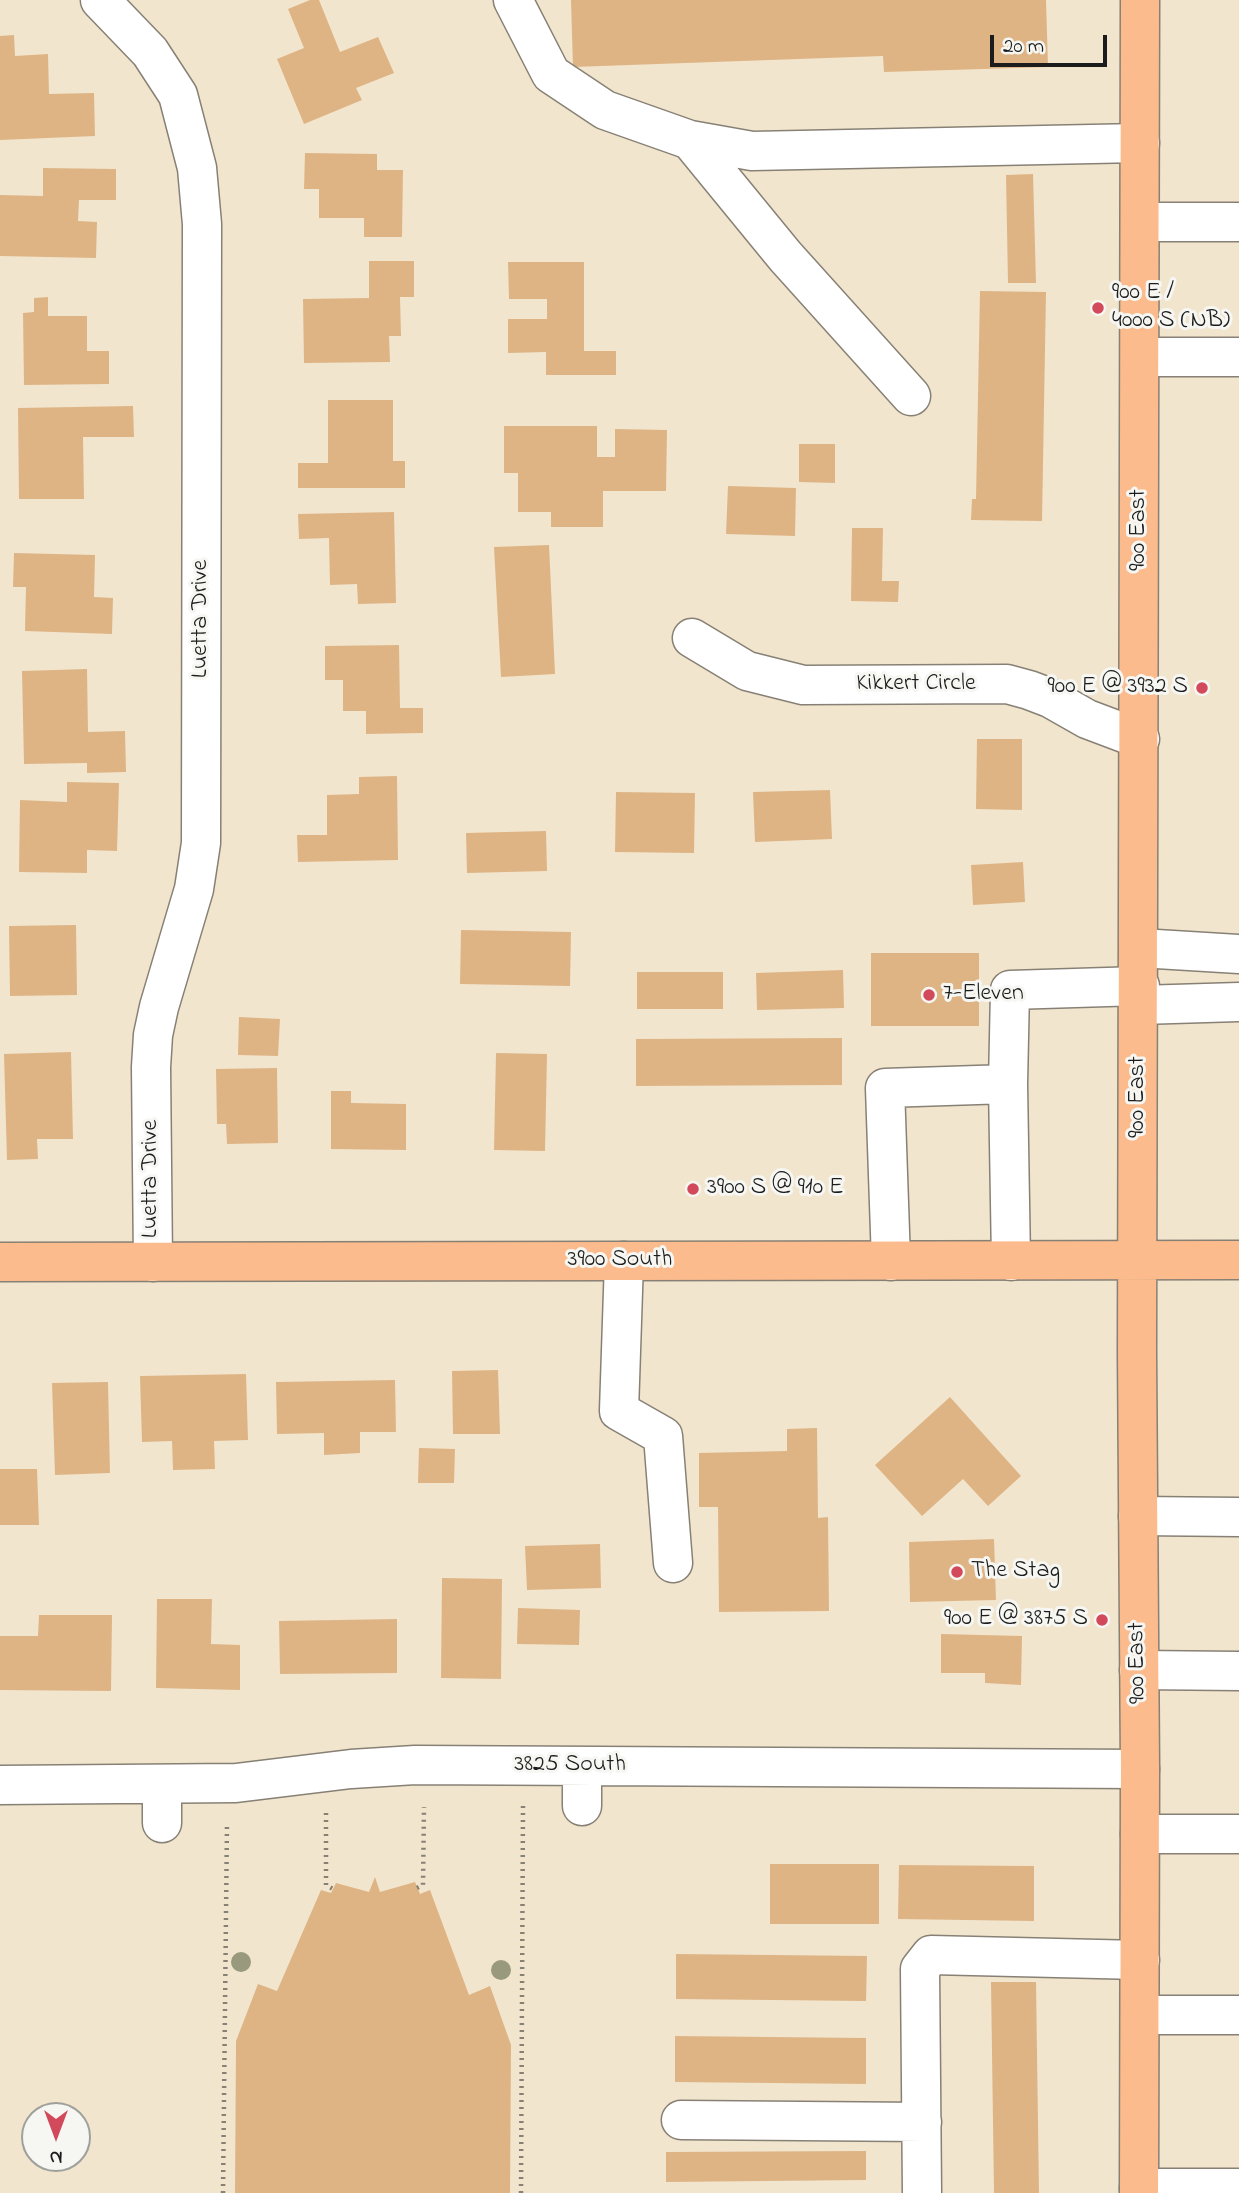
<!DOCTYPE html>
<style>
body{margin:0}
#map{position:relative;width:1239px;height:2193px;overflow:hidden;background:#f2e5ce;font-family:"Indie Flower",sans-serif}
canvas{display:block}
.north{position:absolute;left:21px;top:2102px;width:70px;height:70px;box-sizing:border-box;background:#f6f6f2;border:2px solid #9f9f9c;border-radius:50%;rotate:180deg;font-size:19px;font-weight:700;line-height:28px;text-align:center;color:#1c1c1c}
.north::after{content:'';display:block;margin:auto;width:24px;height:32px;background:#d1495b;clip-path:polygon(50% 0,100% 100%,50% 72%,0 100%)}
.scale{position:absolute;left:990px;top:35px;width:117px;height:32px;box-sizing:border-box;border:4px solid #1c1c1c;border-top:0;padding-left:9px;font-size:21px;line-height:24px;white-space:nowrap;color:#1c1c1c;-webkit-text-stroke:5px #f6f6f2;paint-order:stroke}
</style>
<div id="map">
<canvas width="1239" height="2193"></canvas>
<div class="north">N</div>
<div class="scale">20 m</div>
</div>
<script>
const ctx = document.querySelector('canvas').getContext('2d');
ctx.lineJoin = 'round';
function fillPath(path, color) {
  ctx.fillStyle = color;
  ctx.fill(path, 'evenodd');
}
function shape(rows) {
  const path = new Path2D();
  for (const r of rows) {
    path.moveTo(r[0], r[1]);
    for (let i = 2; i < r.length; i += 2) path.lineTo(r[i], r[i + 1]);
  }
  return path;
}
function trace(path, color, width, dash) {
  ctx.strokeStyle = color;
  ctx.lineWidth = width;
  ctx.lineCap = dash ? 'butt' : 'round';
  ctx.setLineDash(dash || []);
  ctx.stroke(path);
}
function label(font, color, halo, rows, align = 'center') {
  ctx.font = font + ' "Indie Flower",sans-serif';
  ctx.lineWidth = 6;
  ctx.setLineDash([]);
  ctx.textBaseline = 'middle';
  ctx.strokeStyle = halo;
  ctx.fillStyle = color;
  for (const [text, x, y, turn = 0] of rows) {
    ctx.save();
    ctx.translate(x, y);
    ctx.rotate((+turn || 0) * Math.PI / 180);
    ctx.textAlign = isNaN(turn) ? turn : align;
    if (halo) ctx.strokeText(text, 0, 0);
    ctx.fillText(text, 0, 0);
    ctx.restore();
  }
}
const building = shape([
 [310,0,319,0,340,52,378,37,394,73,356,88,362,100,304,124,277,59,304,48,288,9],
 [571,0,1046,0,1048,67,884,72,883,56,573,67],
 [14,35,15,56,48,54,49,94,94,93,95,136,0,140,0,36],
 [305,153,377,154,377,170,403,170,402,237,364,237,364,218,319,218,319,189,304,189],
 [43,168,116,169,116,200,79,200,78,221,97,222,96,258,0,256,0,195,43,196],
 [1033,174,1036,283,1008,283,1006,175],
 [369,261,414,261,414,297,400,297,401,336,389,336,390,362,304,363,303,299,369,298],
 [508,262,584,262,584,351,616,351,616,375,546,375,546,352,508,353,508,319,547,319,547,299,509,299],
 [980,291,1046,292,1042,521,971,520,972,499,976,499],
 [48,297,48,316,87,316,87,351,109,351,109,384,24,385,23,313,34,312,34,298],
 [328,400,393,400,393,461,405,461,405,488,298,488,298,463,328,463],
 [133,406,134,437,83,437,84,499,19,499,18,408],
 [504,426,597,426,597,457,615,457,615,429,667,430,666,491,603,491,603,527,551,527,551,512,518,512,518,473,504,473],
 [799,444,835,444,835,483,799,482],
 [728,486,796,488,795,536,726,534],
 [394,512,396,603,358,604,357,584,330,585,329,538,299,539,298,514],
 [852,528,883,528,882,581,899,581,898,602,851,601],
 [549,545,555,674,501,677,494,547],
 [14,553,95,555,94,597,113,598,112,634,25,631,26,587,13,587],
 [399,645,400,708,423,708,423,733,366,734,366,711,343,711,343,680,325,680,325,646],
 [87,669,88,732,125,731,126,772,87,773,87,763,24,764,22,671],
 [977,739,1022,739,1022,810,976,809],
 [397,776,398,860,298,862,297,835,327,835,327,795,359,794,359,777],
 [67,782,119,783,117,851,87,850,87,873,19,872,20,800,67,802],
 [830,790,832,839,755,842,753,792],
 [616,792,695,793,694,853,615,852],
 [546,831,547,871,467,873,466,833],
 [1023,862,1025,902,973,905,971,865],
 [76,925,77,995,10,996,9,926],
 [461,930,571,932,570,986,460,984],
 [871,953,979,953,979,1026,871,1026],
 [843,970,844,1008,757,1010,756,973],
 [637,972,723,972,723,1009,637,1009],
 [239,1017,280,1019,278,1056,238,1055],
 [842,1038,842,1085,636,1086,636,1039],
 [71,1052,73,1139,37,1139,38,1159,7,1160,4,1054],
 [496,1053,547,1054,545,1151,494,1150],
 [277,1068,278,1143,227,1144,226,1124,217,1124,216,1069],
 [331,1091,351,1091,351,1103,406,1104,406,1150,331,1149],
 [498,1370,500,1434,453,1434,452,1371],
 [246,1374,248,1440,214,1441,215,1469,173,1470,172,1441,142,1442,140,1376],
 [395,1380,396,1432,360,1432,360,1453,324,1455,324,1433,277,1434,276,1382],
 [108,1382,110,1473,55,1475,52,1383],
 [950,1397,1021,1476,988,1506,963,1479,922,1516,875,1465],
 [817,1428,818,1518,828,1517,829,1611,719,1612,718,1507,699,1507,699,1453,787,1451,787,1429],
 [419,1448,455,1449,454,1483,418,1483],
 [0,1469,37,1469,39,1525,0,1525],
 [994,1539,996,1600,910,1602,909,1542],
 [600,1544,601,1588,527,1590,525,1546],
 [442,1578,502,1579,501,1679,441,1678],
 [157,1599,212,1599,211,1644,240,1645,240,1690,156,1688],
 [518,1608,580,1610,579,1645,517,1644],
 [39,1615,112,1615,111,1691,0,1690,0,1636,38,1636],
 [397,1619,397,1673,280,1674,279,1621],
 [941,1634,1022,1636,1021,1685,985,1683,985,1673,941,1673],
 [770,1864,879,1864,879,1924,770,1924],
 [899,1865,1034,1866,1034,1921,898,1919],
 [375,1877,380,1892,415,1882,420,1894,430,1890,469,1995,490,1986,511,2045,510,2193,235,2193,236,2041,258,1984,277,1991,321,1890,331,1893,336,1883,369,1892],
 [676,1954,867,1956,866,2001,676,1999],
 [991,1982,1036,1982,1039,2193,994,2193],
 [675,2036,866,2038,866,2084,675,2082],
 [866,2151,866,2180,666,2182,666,2152]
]);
const path = shape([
 [326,1813,326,1885,333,1889],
 [417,1888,423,1885,424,1807],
 [223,2193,227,1823],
 [521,2193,523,1806]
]);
const minor = shape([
 [100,0,150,52,178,95,197,168,202,224,201,843,194,889,159,1007,153,1035,151,1067,153,1262],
 [513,0,551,74,605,110,690,140,752,151,1140,143],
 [690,140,785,256,911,396],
 [1140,222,1239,222],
 [1140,357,1239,357],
 [692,638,747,671,803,685,1007,684,1029,690,1050,698,1087,719,1140,739],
 [1140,948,1239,954],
 [1140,1005,1239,1002],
 [1008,1084,1010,990,1140,986],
 [624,1261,619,1411,663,1436,673,1563],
 [891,1261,885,1088,1008,1084,1011,1261],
 [1138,1516,1239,1517],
 [1139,1670,1239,1671],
 [582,1766,582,1806],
 [162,1784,162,1823],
 [0,1785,236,1783,351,1769,415,1765,1140,1769],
 [1140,1834,1239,1834],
 [1140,2015,1239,2015],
 [681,2120,922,2122],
 [1139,2188,1239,2188],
 [922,2193,920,1969,931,1955,1140,1960]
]);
const major = shape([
 [0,1262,1239,1260],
 [1139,2193,1140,1769,1137,1353,1140,0]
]);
const trees = [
 [241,1962],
 [501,1970]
];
const markers = [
 [1098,308,7,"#d1495b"],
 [1202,688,7,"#d1495b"],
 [929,995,7,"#d1495b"],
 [693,1189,7,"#d1495b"],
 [957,1572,7,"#d1495b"],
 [1102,1620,7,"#d1495b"]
];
const poiNames = [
 ["900 E /",1112,294],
 ["4000 S (NB)",1112,322],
 ["900 E @ 3932 S",1188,688,"right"],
 ["7-Eleven",943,995],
 ["3900 S @ 910 E",707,1189],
 ["The Stag",971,1572],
 ["900 E @ 3875 S",1088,1620,"right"]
];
const streetNames = [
 ["900 East",1140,530,-90],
 ["Luetta Drive",202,619,-90],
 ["Kikkert Circle",916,685],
 ["900 East",1139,1097,-90],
 ["Luetta Drive",152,1179,-90],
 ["3900 South",620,1261],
 ["900 East",1139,1663,-91],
 ["3825 South",570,1766]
];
fillPath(building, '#deb485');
trace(minor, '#878075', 41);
trace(major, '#878075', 41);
trace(path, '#878075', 4.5, [2, 5]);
trace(minor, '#fff', 38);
trace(major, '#fbbb8d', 38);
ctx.fillStyle = '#99997d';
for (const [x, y] of trees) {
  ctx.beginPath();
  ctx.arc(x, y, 10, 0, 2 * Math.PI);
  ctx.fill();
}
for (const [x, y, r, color] of markers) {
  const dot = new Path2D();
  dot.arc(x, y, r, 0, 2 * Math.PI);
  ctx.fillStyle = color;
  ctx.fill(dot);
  trace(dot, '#f6f6f2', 2.5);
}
label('24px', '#1c1c1c', '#f6f6f2', poiNames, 'left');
label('24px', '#1c1c1c', '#f6f6f2', streetNames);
</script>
